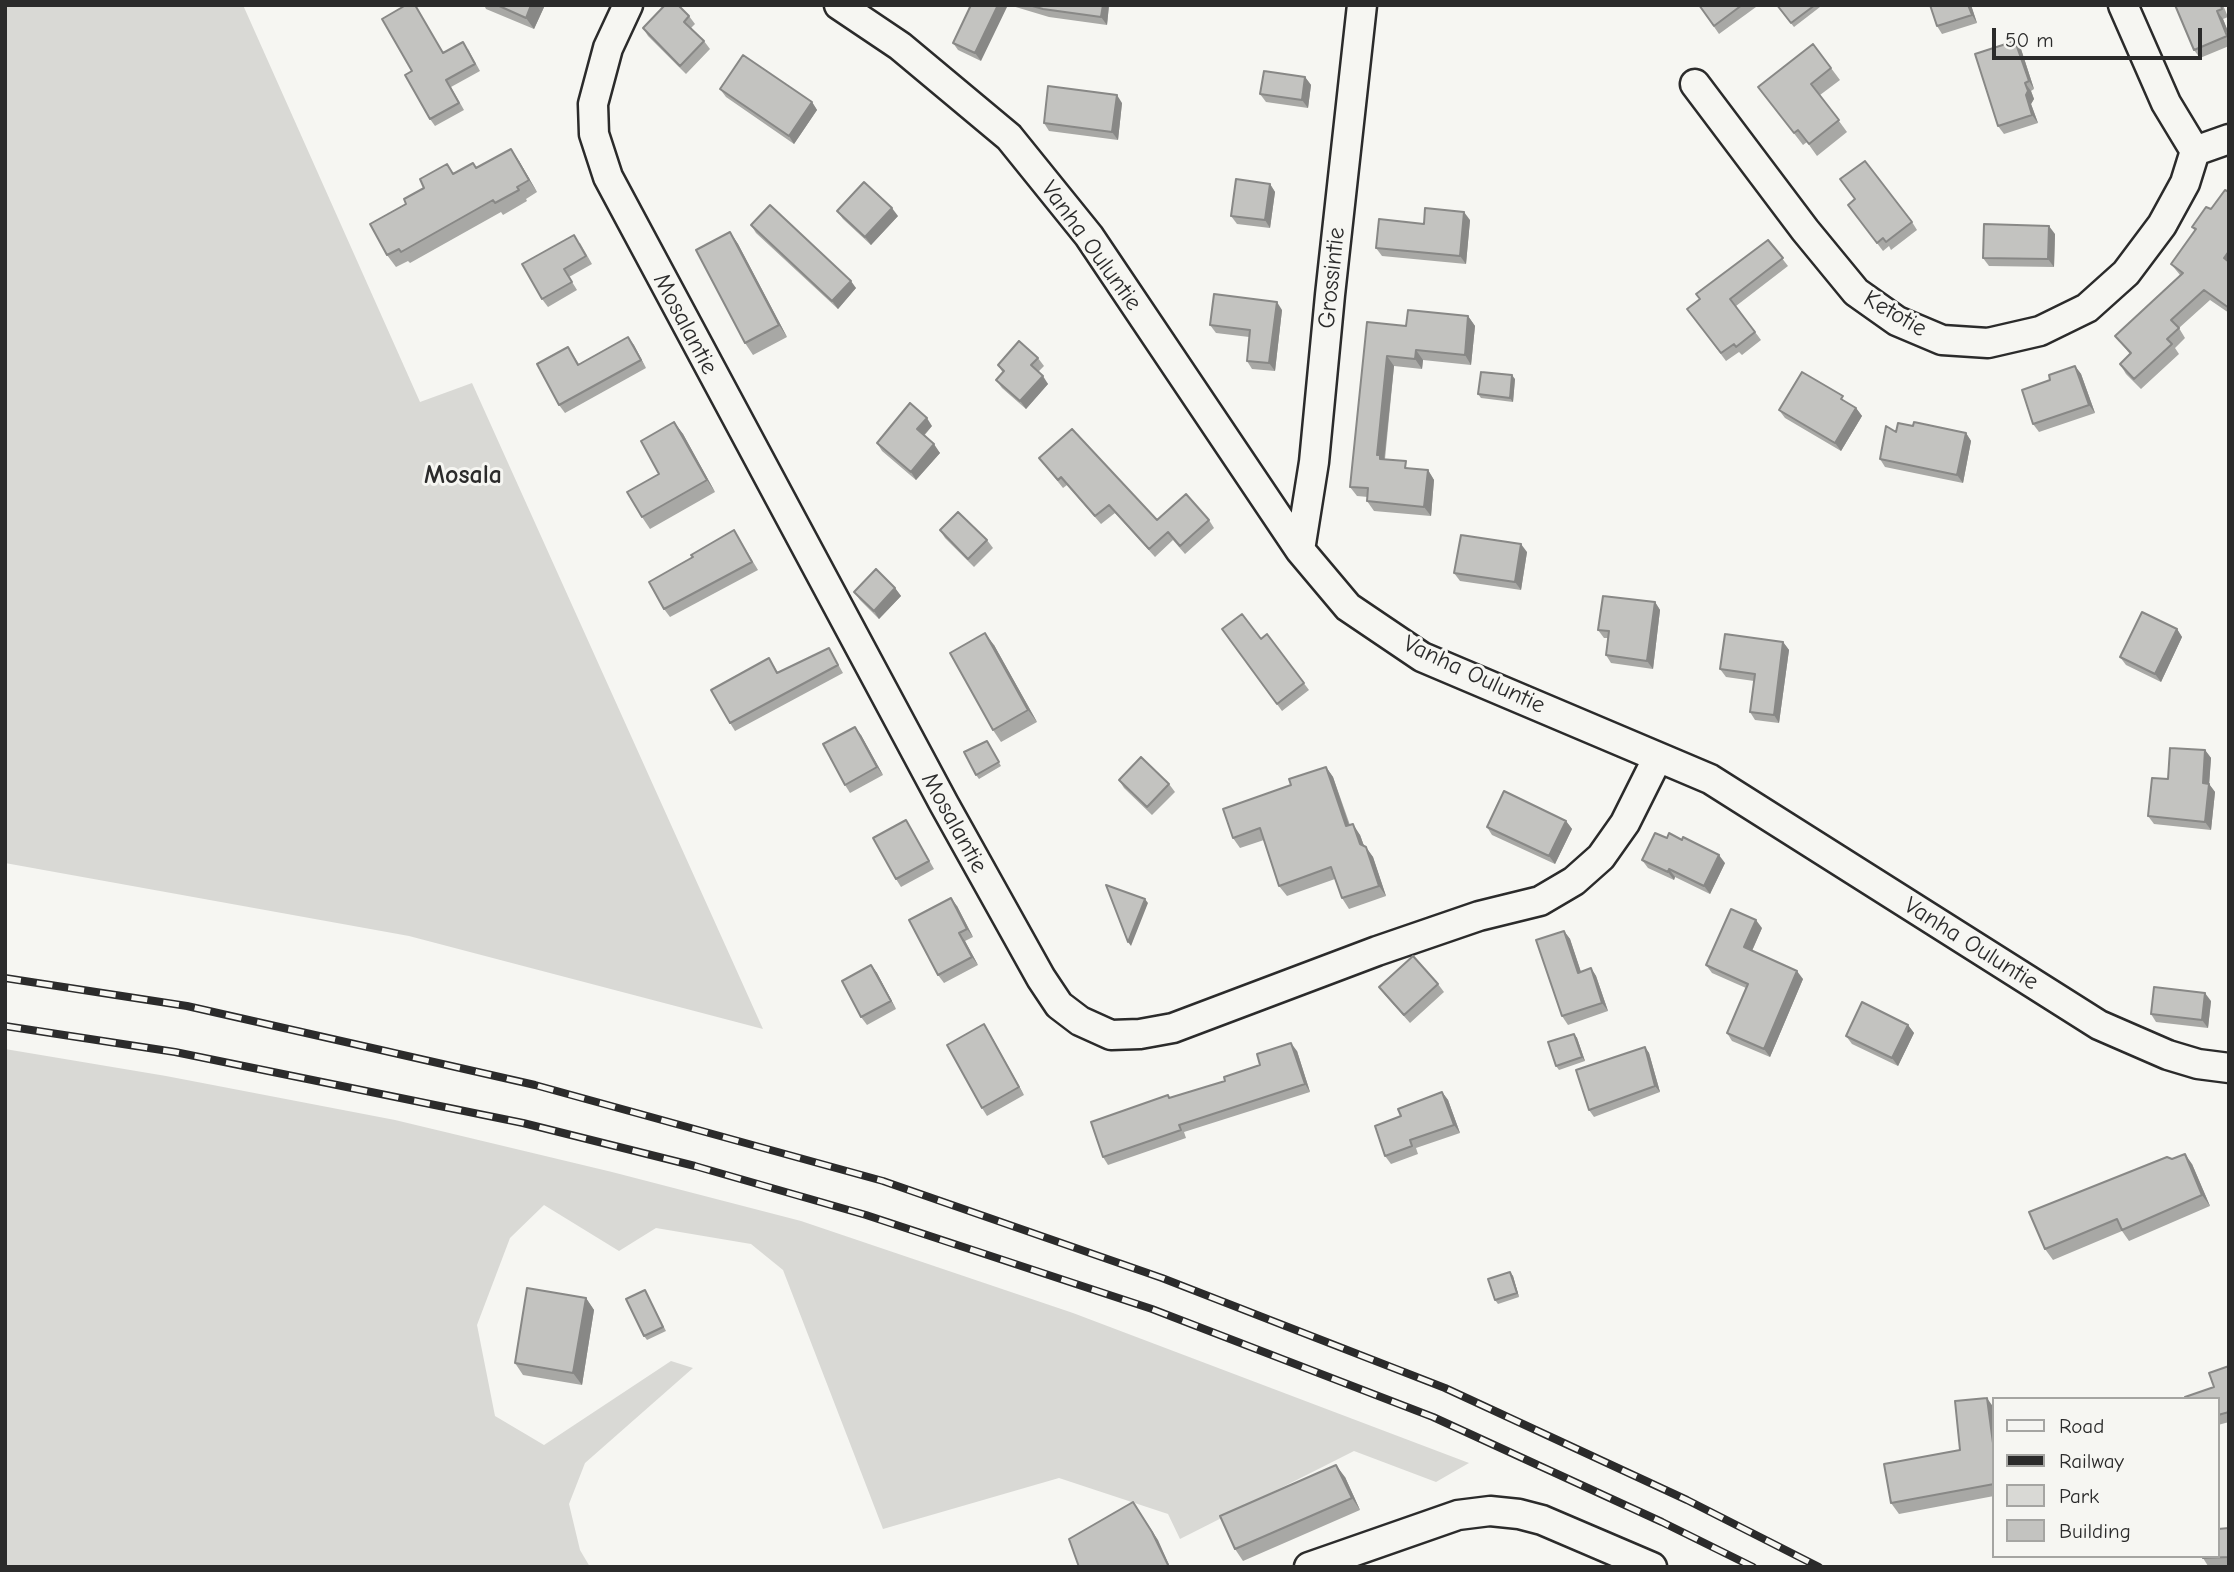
<!DOCTYPE html>
<style>
body{margin:0}
#map{position:relative;width:2234px;height:1572px;overflow:hidden;background:#f6f6f2;font-family:"Comic Neue",sans-serif}
canvas{display:block}
.frame{position:absolute;inset:0;border:7px solid #2b2b2b;pointer-events:none}
.legend{position:absolute;left:1992px;top:1397px;width:228px;height:161px;box-sizing:border-box;background:#f6f6f2;border:2px solid #a5a5a2;margin:0;padding:9px 12px;list-style:none;font-size:21px;color:#2b2b2b}
.legend li{display:flex;align-items:center;gap:14px;height:35px}
.legend b{width:35px;border:2px solid #a5a5a2}
.scale{position:absolute;left:1992px;top:28px;width:210px;height:32px;box-sizing:border-box;border:4px solid #2b2b2b;border-top:0;padding-left:9px;font-size:21px;line-height:24px;white-space:nowrap;color:#2b2b2b;-webkit-text-stroke:5px #f6f6f2;paint-order:stroke}
</style>
<div id="map">
<canvas width="2234" height="1572"></canvas>
<div class="frame"></div>
<ul class="legend">
<li><b style="height:9px;background:#f6f6f2"></b>Road</li>
<li><b style="height:9px;background:#2b2b2b"></b>Railway</li>
<li><b style="height:19px;background:#d9d9d5"></b>Park</li>
<li><b style="height:19px;background:#c3c3c0"></b>Building</li>
</ul>
<div class="scale">50 m</div>
</div>
<script>
const ctx = document.querySelector('canvas').getContext('2d');
ctx.lineJoin = 'round';
function fillPath(path, color) {
  ctx.fillStyle = color;
  ctx.fill(path, 'evenodd');
}
function shape(rows) {
  const path = new Path2D();
  for (const r of rows) {
    path.moveTo(r[0], r[1]);
    for (let i = 2; i < r.length; i += 2) path.lineTo(r[i], r[i + 1]);
  }
  return path;
}
function trace(path, color, width, dash) {
  ctx.strokeStyle = color;
  ctx.lineWidth = width;
  ctx.lineCap = dash ? 'butt' : 'round';
  ctx.setLineDash(dash || []);
  ctx.stroke(path);
}
function label(font, color, halo, rows, align = 'center') {
  ctx.font = font + ' "Comic Neue",sans-serif';
  ctx.lineWidth = 6;
  ctx.setLineDash([]);
  ctx.textBaseline = 'middle';
  ctx.strokeStyle = halo;
  ctx.fillStyle = color;
  for (const [text, x, y, turn = 0] of rows) {
    ctx.save();
    ctx.translate(x, y);
    ctx.rotate((+turn || 0) * Math.PI / 180);
    ctx.textAlign = isNaN(turn) ? turn : align;
    if (halo) ctx.strokeText(text, 0, 0);
    ctx.fillText(text, 0, 0);
    ctx.restore();
  }
}
const green = shape([
 [5,5,243,5,420,402,472,383,763,1029,409,936,5,863],
 [5,1049,166,1076,395,1120,612,1172,801,1221,1073,1313,1469,1463,1436,1482,1354,1451,1180,1539,1168,1514,1059,1478,883,1529,783,1270,751,1244,656,1228,619,1251,544,1205,510,1238,477,1325,495,1416,544,1445,671,1361,693,1368,585,1463,569,1504,580,1550,590,1567,5,1567]
]);
const minor = shape([
 [628,5,608,48,593,104,594,134,608,177,944,804,1041,978,1059,1005,1080,1021,1111,1035,1140,1034,1173,1028,1377,951,1479,916,1540,901,1574,881,1601,857,1625,823,1658,757],
 [839,5,900,46,1009,137,1089,236,1300,550,1348,607,1422,657,1710,779,2099,1025,2168,1055,2198,1064,2229,1068],
 [2123,5,2166,103,2195,151],
 [1695,84,1805,230,1856,292,1897,321,1942,340,1988,343,2040,331,2087,308,2126,273,2162,225,2185,183,2195,151,2229,139],
 [1300,550,1314,462,1330,295,1362,5],
 [1309,1567,1458,1515,1490,1511,1519,1514,1542,1520,1652,1567]
]);
const rail = shape([
 [5,978,187,1006,535,1085,883,1181,1162,1278,1445,1388,1687,1500,1819,1567],
 [5,1026,175,1052,523,1123,695,1166,866,1215,1152,1309,1433,1417,1662,1522,1753,1567]
]);
const wall = shape([
 [484,5,545,5,534,29,486,9],
 [971,5,981,61,958,50,953,43],
 [1009,5,1109,5,1107,25,1049,17],
 [1699,5,1754,5,1756,7,1719,34],
 [1776,5,1819,5,1820,7,1794,27],
 [1971,5,1977,23,1942,34,1937,26],
 [2175,5,2223,5,2228,17,2223,19,2229,34,2229,46,2200,58,2194,50],
 [689,16,695,24,691,28,704,41,710,49,686,74,648,36,643,28],
 [2015,41,2021,49,2034,89,2031,91,2034,99,2031,104,2038,123,2004,134,1998,126],
 [468,49,480,71,451,87,464,110,435,126,430,119,443,53],
 [1831,68,1840,80,1820,95,1847,132,1817,156,1807,142,1803,145,1758,87],
 [1305,77,1311,85,1308,108,1266,102,1260,94],
 [720,89,812,102,817,110,794,144,726,97],
 [1122,103,1118,140,1049,131,1044,123],
 [511,149,519,161,537,192,526,199,527,201,503,215,501,212,410,263,408,261,396,267,387,255,406,204,454,173,476,168],
 [1270,184,1275,192,1270,228,1237,224,1231,216],
 [2229,192,2229,313,2210,300,2179,328,2185,338,2175,348,2179,354,2141,389,2126,374,2120,364,2130,354,2115,336,2180,275,2171,264,2195,231,2192,227],
 [1848,205,1912,222,1917,230,1891,250,1889,246,1883,251],
 [837,211,898,216,871,245,843,219],
 [1470,220,1466,264,1382,256,1376,248,1424,224],
 [751,225,856,288,838,309,756,233],
 [730,232,738,244,787,337,753,355,745,343],
 [2055,234,2054,267,1989,266,1983,258],
 [1768,240,1788,266,1736,306,1761,340,1742,355,1739,352,1726,361,1687,309,1700,299],
 [580,243,592,264,569,277,577,290,548,307,542,299],
 [1282,310,1275,371,1252,369,1247,361,1249,337,1216,333,1210,325],
 [1468,316,1475,326,1471,365,1423,360,1422,369,1394,366,1385,459,1411,469,1428,470,1434,480,1431,516,1374,511,1367,501,1368,497,1357,496,1350,487,1367,322,1406,326],
 [628,337,646,368,565,413,559,405,568,347,579,364],
 [1038,358,1044,366,1038,372,1048,384,1026,409,1002,388,996,380,1003,373,998,365],
 [2075,366,2081,374,2095,413,2039,432,2033,424,2050,380],
 [1515,379,1513,402,1481,398,1478,394],
 [1849,404,1856,408,1862,416,1841,451,1785,418,1779,410],
 [674,422,683,434,715,492,650,529,642,517,659,474],
 [932,426,924,436,940,453,916,480,882,451,877,443],
 [1913,426,1966,433,1971,441,1963,483,1885,467,1880,459,1896,432],
 [1039,458,1157,520,1209,520,1214,528,1185,554,1173,540,1155,557,1115,513,1101,524,1067,485,1063,488],
 [734,530,758,570,670,617,664,609,693,557],
 [940,530,987,540,993,548,974,567,945,538],
 [1527,552,1521,590,1460,581,1454,573],
 [895,588,901,596,879,619,860,600,854,592],
 [1655,602,1660,610,1653,669,1611,663,1606,655,1608,638,1604,638,1598,630],
 [1222,629,1261,639,1267,634,1309,690,1282,711],
 [2177,629,2182,637,2161,682,2126,665,2120,657],
 [1783,642,1789,650,1779,723,1755,720,1750,712,1754,681,1726,677,1720,669],
 [994,645,1037,722,1001,742,993,730],
 [829,648,843,673,735,731,730,723,774,666,778,673],
 [861,735,883,775,850,793,845,785],
 [989,745,1001,766,979,779,976,775],
 [2205,750,2211,758,2209,784,2215,792,2211,830,2154,824,2148,816,2168,779],
 [1326,767,1333,777,1350,825,1360,835,1364,846,1373,857,1386,896,1349,909,1342,898,1335,879,1287,896,1279,886,1264,840,1240,848,1233,838,1291,785],
 [1119,780,1169,784,1175,792,1152,815,1124,788],
 [1566,821,1572,829,1555,864,1492,835,1487,827],
 [911,828,934,869,901,887,896,879],
 [1642,860,1725,863,1710,894,1675,877,1674,880,1648,868],
 [957,906,973,937,965,941,978,965,944,983,938,975],
 [1762,928,1752,951,1803,979,1770,1057,1732,1041,1727,1033,1746,988,1712,973,1706,965],
 [1564,931,1570,939,1581,972,1591,968,1596,976,1608,1011,1568,1025,1562,1016],
 [871,965,877,973,896,1009,867,1025,861,1017],
 [1438,984,1444,992,1410,1023,1385,995,1379,987],
 [2211,1001,2208,1028,2156,1022,2151,1014],
 [1908,1025,1914,1033,1898,1066,1852,1044,1846,1036],
 [989,1032,1024,1095,987,1116,982,1108],
 [1574,1034,1577,1038,1585,1061,1559,1070,1556,1066],
 [1645,1047,1649,1053,1660,1092,1594,1117,1589,1110],
 [1297,1051,1310,1092,1184,1132,1186,1138,1108,1165,1103,1157,1170,1098,1225,1081,1260,1065],
 [1442,1092,1448,1100,1460,1133,1416,1148,1418,1154,1391,1164,1385,1156,1401,1116],
 [2192,1164,2210,1206,2129,1241,2122,1231,2053,1260,2045,1249],
 [1510,1272,1513,1276,1519,1297,1498,1304,1495,1300],
 [647,1294,666,1331,647,1340,644,1336],
 [586,1298,594,1310,582,1385,523,1375,515,1363],
 [2229,1366,2229,1422,2218,1425,2218,1399,2214,1387],
 [1994,1408,1994,1496,1899,1514,1891,1503,1960,1450],
 [1345,1477,1360,1510,1243,1561,1235,1549],
 [2229,1528,2229,1565,2208,1566,2203,1558]
]);
const shadedWall = shape([
 [531,5,545,5,534,29,526,18],
 [998,5,1008,5,981,61,975,53],
 [1103,5,1109,5,1107,25,1101,17],
 [1968,5,1971,5,1977,23,1972,15],
 [2217,11,2223,19,2229,34,2229,38],
 [2015,41,2021,49,2034,89,2029,81],
 [1305,77,1311,85,1308,108,1302,100],
 [2025,83,2031,91,2034,99,2031,104,2038,123,2032,115,2026,95],
 [1117,95,1122,103,1118,140,1112,132],
 [812,102,817,110,794,144,789,136],
 [511,149,519,161,537,192,529,180],
 [1270,184,1275,192,1270,228,1265,220],
 [892,208,898,216,871,245,865,237],
 [1464,212,1470,220,1466,264,1460,256],
 [2049,226,2055,234,2054,267,2048,259],
 [730,232,738,244,787,337,779,325],
 [2229,251,2229,265,2224,258],
 [851,281,856,288,838,309,832,301],
 [1277,302,1282,310,1275,371,1269,363],
 [1468,316,1475,326,1471,365,1465,355],
 [628,337,634,345,646,368,641,360],
 [1416,350,1423,360,1422,369,1415,359],
 [1387,356,1394,366,1384,461,1386,468,1377,455],
 [2075,366,2081,374,2095,413,2089,405],
 [1512,375,1515,379,1513,402,1510,398],
 [1043,376,1048,384,1026,409,1020,401],
 [1856,408,1862,416,1841,451,1835,443],
 [927,418,932,426,922,437,917,429],
 [674,422,683,434,715,492,707,480],
 [1966,433,1971,441,1963,483,1957,475],
 [934,444,940,453,916,480,911,472],
 [1428,470,1434,480,1431,516,1424,507],
 [1521,544,1527,552,1521,590,1515,582],
 [895,588,901,596,879,619,874,611],
 [1655,602,1660,610,1653,669,1647,661],
 [2177,629,2182,637,2161,682,2155,674],
 [985,633,994,645,1037,722,1028,710],
 [1783,642,1789,650,1779,723,1774,715],
 [855,727,861,735,883,775,877,767],
 [2205,750,2211,758,2209,786,2209,784,2215,792,2211,830,2205,822,2203,783],
 [1326,767,1333,777,1353,837,1346,826],
 [1566,821,1572,829,1555,864,1549,856],
 [1353,824,1360,835,1367,854,1360,844],
 [1366,847,1373,857,1386,896,1379,886],
 [1719,855,1725,863,1710,894,1704,886],
 [1669,869,1675,877,1674,880,1668,872],
 [951,898,957,906,973,937,967,929],
 [1145,899,1148,903,1131,946,1128,942],
 [1756,920,1762,928,1750,955,1744,947],
 [1564,931,1570,939,1584,981,1578,973],
 [959,933,965,941,978,965,972,957],
 [871,965,877,973,896,1009,891,1001],
 [1591,968,1596,976,1608,1011,1602,1003],
 [1797,971,1803,979,1770,1057,1764,1049],
 [2205,993,2211,1001,2208,1028,2202,1020],
 [984,1024,989,1032,1024,1095,1019,1087],
 [1908,1025,1914,1033,1898,1066,1892,1058],
 [1574,1034,1577,1038,1585,1061,1582,1057],
 [1291,1043,1297,1051,1310,1092,1305,1084],
 [1645,1047,1649,1053,1660,1092,1655,1086],
 [1442,1092,1448,1100,1460,1133,1454,1125],
 [2185,1154,2192,1164,2210,1206,2202,1195],
 [1510,1272,1513,1276,1519,1297,1517,1293],
 [586,1298,594,1310,582,1385,573,1373],
 [1987,1398,1994,1408,1994,1446,1993,1443],
 [1336,1465,1345,1477,1360,1510,1352,1498],
 [1133,1502,1158,1540,1170,1567,1169,1567]
]);
const building = shape([
 [406,5,415,5,443,53,463,42,475,64,446,80,459,103,430,119,405,75,412,71,382,19,406,5],
 [497,5,531,5,526,18,497,5],
 [665,5,678,5,689,16,684,22,704,41,680,66,643,28,665,5],
 [971,5,998,5,975,53,953,43,971,5],
 [1029,5,1103,5,1101,17,1043,9,1029,5],
 [1699,5,1742,5,1714,26,1699,5],
 [1777,5,1815,5,1791,23,1777,5],
 [1930,5,1968,5,1972,15,1937,26,1930,5],
 [2175,5,2221,5,2222,9,2217,11,2227,36,2194,50,2175,5],
 [2015,41,2029,81,2025,83,2028,91,2026,95,2032,115,1998,126,1975,54,2015,41],
 [1813,44,1831,68,1811,84,1839,120,1809,144,1798,130,1794,133,1758,87,1813,44],
 [743,55,812,102,789,136,720,89,743,55],
 [1264,71,1305,77,1302,100,1260,94,1264,71],
 [1048,86,1117,95,1112,132,1044,123,1048,86],
 [511,149,529,180,517,187,519,190,495,203,493,200,401,252,399,249,387,255,370,224,406,204,404,199,424,188,420,179,447,164,453,174,473,163,476,168,511,149],
 [1865,161,1912,222,1886,242,1883,238,1877,243,1848,205,1855,199,1840,179,1865,161],
 [1236,179,1270,184,1265,220,1231,216,1236,179],
 [864,182,892,208,865,237,837,211,864,182],
 [2225,190,2229,192,2229,251,2224,258,2229,262,2229,308,2204,290,2171,320,2179,328,2167,339,2172,344,2134,379,2120,364,2131,353,2115,336,2183,273,2171,264,2196,229,2192,227,2206,207,2211,209,2225,190],
 [770,205,851,281,832,301,751,225,770,205],
 [1425,208,1464,212,1460,256,1376,248,1379,219,1424,224,1425,208],
 [1984,224,2049,226,2048,259,1983,258,1984,224],
 [730,232,779,325,745,343,696,250,730,232],
 [574,235,586,256,564,269,572,282,542,299,522,264,574,235],
 [1768,240,1783,258,1730,299,1755,332,1736,347,1734,344,1721,353,1687,309,1700,299,1696,294,1768,240],
 [1214,294,1277,302,1269,363,1247,361,1250,330,1210,325,1214,294],
 [1408,310,1468,316,1465,355,1416,350,1415,359,1387,356,1377,455,1380,455,1380,459,1406,461,1405,468,1428,470,1424,507,1367,501,1368,488,1350,487,1367,322,1406,326,1408,310],
 [628,337,641,360,559,405,537,364,568,347,578,365,628,337],
 [1019,341,1038,358,1031,365,1043,376,1020,401,996,380,1004,371,998,365,1019,341],
 [2075,366,2089,405,2033,424,2022,390,2050,380,2049,375,2075,366],
 [1481,372,1512,375,1510,398,1478,394,1481,372],
 [1802,372,1843,396,1841,399,1856,408,1835,443,1779,410,1802,372],
 [910,403,927,418,917,429,934,444,911,472,877,443,910,403],
 [674,422,707,480,642,517,627,492,659,474,641,441,674,422],
 [1914,422,1966,433,1957,475,1880,459,1886,426,1896,432,1898,423,1913,426,1914,422],
 [1072,429,1157,520,1186,494,1209,520,1180,546,1168,532,1149,549,1109,505,1095,516,1061,477,1058,480,1039,458,1072,429],
 [958,512,987,540,968,559,940,530,958,512],
 [734,530,752,562,664,609,649,582,693,557,691,555,734,530],
 [1461,535,1521,544,1515,582,1454,573,1461,535],
 [876,569,895,588,874,611,854,592,876,569],
 [1603,596,1655,602,1647,661,1606,655,1609,631,1598,630,1603,596],
 [2142,612,2177,629,2155,674,2120,657,2142,612],
 [1242,614,1261,639,1267,634,1304,683,1277,704,1222,629,1242,614],
 [985,633,1028,710,993,730,950,653,985,633],
 [1725,634,1783,642,1774,715,1750,712,1755,674,1720,669,1725,634],
 [829,648,838,665,730,723,711,690,769,658,777,673,829,648],
 [855,727,877,767,845,785,823,744,855,727],
 [987,741,999,762,976,775,964,752,987,741],
 [2170,748,2205,750,2203,783,2209,784,2205,822,2148,816,2152,778,2168,779,2170,748],
 [1141,757,1169,784,1147,807,1119,780,1141,757],
 [1326,767,1346,826,1353,824,1360,844,1366,847,1379,886,1342,898,1331,867,1279,886,1260,828,1233,838,1223,809,1291,785,1289,779,1326,767],
 [1504,791,1566,821,1549,856,1487,827,1504,791],
 [906,820,929,861,896,879,873,838,906,820],
 [1655,833,1667,838,1669,833,1682,840,1683,837,1719,855,1704,886,1669,869,1668,872,1642,860,1655,833],
 [1106,885,1145,899,1128,942,1106,885],
 [951,898,967,929,959,933,972,957,938,975,909,920,951,898],
 [1731,909,1756,920,1744,947,1797,971,1764,1049,1727,1033,1748,984,1706,965,1731,909],
 [1564,931,1578,973,1591,968,1602,1003,1562,1016,1536,940,1564,931],
 [1413,956,1438,984,1404,1015,1379,987,1413,956],
 [871,965,891,1001,861,1017,842,981,871,965],
 [2154,987,2205,993,2202,1020,2151,1014,2154,987],
 [1862,1002,1908,1025,1892,1058,1846,1036,1862,1002],
 [984,1024,1019,1087,982,1108,947,1045,984,1024],
 [1574,1034,1582,1057,1556,1066,1548,1042,1574,1034],
 [1291,1043,1305,1084,1179,1125,1181,1130,1103,1157,1091,1122,1168,1095,1169,1098,1225,1081,1224,1077,1260,1065,1257,1054,1291,1043],
 [1645,1047,1655,1086,1589,1110,1576,1070,1645,1047],
 [1442,1092,1454,1125,1410,1140,1412,1146,1385,1156,1375,1126,1401,1116,1398,1109,1442,1092],
 [2185,1154,2202,1195,2122,1230,2117,1219,2045,1249,2029,1212,2167,1157,2172,1159,2185,1154],
 [1510,1272,1517,1293,1495,1300,1488,1279,1510,1272],
 [527,1288,586,1298,573,1373,515,1363,527,1288],
 [645,1290,663,1327,644,1336,626,1299,645,1290],
 [2229,1366,2229,1412,2218,1415,2218,1399,2185,1399,2185,1397,2214,1387,2209,1373,2229,1366],
 [1987,1398,1993,1443,1994,1443,1994,1484,1891,1503,1884,1464,1960,1450,1955,1401,1987,1398],
 [1336,1465,1352,1498,1235,1549,1220,1516,1336,1465],
 [1133,1502,1152,1532,1169,1567,1079,1567,1069,1539,1133,1502],
 [2229,1528,2229,1557,2203,1558,2202,1556,2218,1556,2218,1529,2229,1528]
]);
const streetNames = [
 ["Vanha Ouluntie",1091,246,54],
 ["Grossintie",1332,278,-84],
 ["Ketotie",1895,314,30],
 ["Mosalantie",685,324,62],
 ["Vanha Ouluntie",1474,675,25],
 ["Mosalantie",954,823,61],
 ["Vanha Ouluntie",1971,944,32]
];
const neighbourhoodNames = [
 ["Mosala",463,476]
];
fillPath(green, '#d9d9d5');
trace(minor, '#2b2b2b', 33);
trace(minor, '#f6f6f2', 28);
trace(rail, '#2b2b2b', 8);
trace(rail, '#f6f6f2', 5, [16]);
fillPath(wall, '#a8a8a5');
fillPath(shadedWall, '#888886');
fillPath(building, '#c3c3c0');
trace(building, '#888886', 2);
label('24px', '#2b2b2b', '#f6f6f2', streetNames);
label('bold 26px', '#2b2b2b', '#f6f6f2', neighbourhoodNames);
</script>
